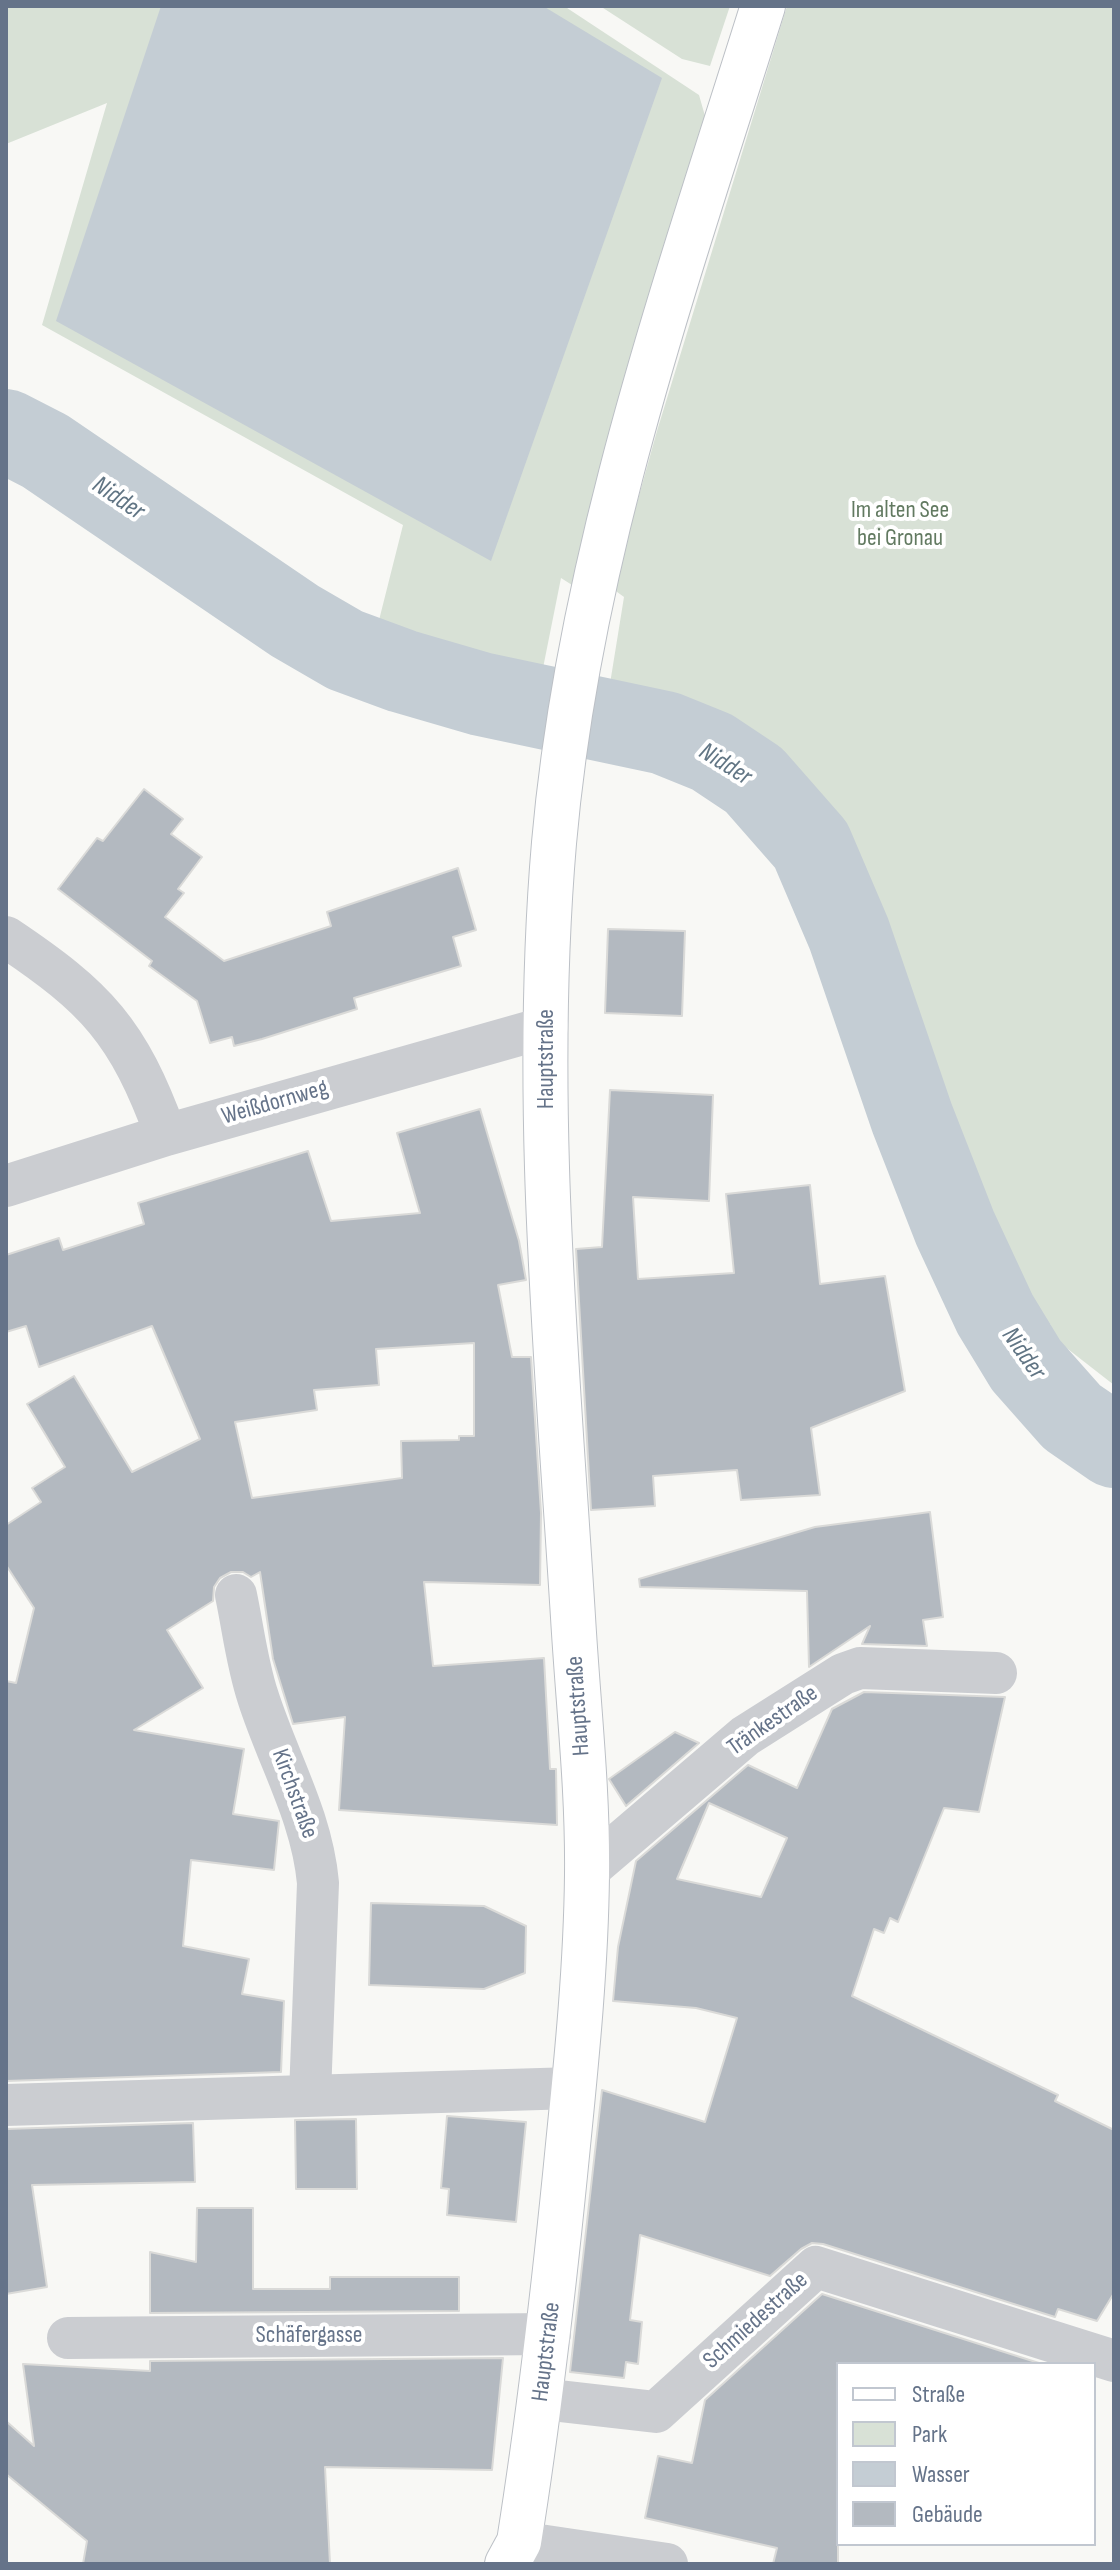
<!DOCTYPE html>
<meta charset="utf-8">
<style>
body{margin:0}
#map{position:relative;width:1120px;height:2570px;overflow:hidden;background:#f8f8f5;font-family:"Sofia Sans Condensed",sans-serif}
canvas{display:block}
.frame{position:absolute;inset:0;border:8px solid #657389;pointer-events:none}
.legend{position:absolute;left:836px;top:2362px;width:260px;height:184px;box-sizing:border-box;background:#fff;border:2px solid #c1c7d0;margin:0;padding:10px 14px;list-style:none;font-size:24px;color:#657389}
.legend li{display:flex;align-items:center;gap:16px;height:40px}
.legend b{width:40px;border:2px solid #c1c7d0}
</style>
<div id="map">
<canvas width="1120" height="2570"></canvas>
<div class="frame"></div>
<ul class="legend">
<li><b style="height:10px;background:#fff"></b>Straße</li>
<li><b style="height:22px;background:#d8e1d6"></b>Park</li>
<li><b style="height:22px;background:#c4cdd4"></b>Wasser</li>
<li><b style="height:22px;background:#b3b9c0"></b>Gebäude</li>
</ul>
</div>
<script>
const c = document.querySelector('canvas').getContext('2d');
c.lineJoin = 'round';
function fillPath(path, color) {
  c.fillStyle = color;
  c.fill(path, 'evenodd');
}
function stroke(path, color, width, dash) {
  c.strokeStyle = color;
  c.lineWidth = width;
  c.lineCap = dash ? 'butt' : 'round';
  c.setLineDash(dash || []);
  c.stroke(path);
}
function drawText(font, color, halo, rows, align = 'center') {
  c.font = font + ' "Sofia Sans Condensed",sans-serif';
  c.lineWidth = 8;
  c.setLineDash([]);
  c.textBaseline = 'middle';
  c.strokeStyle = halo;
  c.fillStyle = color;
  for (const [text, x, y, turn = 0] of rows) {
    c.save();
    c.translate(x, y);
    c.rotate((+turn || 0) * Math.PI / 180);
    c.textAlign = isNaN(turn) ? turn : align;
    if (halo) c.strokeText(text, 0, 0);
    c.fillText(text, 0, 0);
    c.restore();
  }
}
fillPath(new Path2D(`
 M6,6h558l135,89 10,35 -137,455 -11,-7 -19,95 -168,-33 29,-115 -361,-200 65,-222 -101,41z
 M600,6h130l-20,60 -28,-7z
 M787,6h327v1379l-59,-46 -5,-15 -9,6 -75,-143 -58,-200 -51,-135 -48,-69 -54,-47 -44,-27 -103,-13 16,-99 -11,-8 44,-158z`), '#d8e1d6');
fillPath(new Path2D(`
 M161,6h382l119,72 -171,483 -435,-240z`), '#c4cdd4');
stroke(new Path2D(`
 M6,431l39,20 250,170 50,29 57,21 79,23 184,39 47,19 42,28 57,65 38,89 63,184 43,110 40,86 31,51 46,52 42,29`), '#c4cdd4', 84);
const building = new Path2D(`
 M144,789l39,30 -12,15 31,23 -24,32 6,4 -19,24 59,44 107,-35 -4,-14 131,-44 18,62 -23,7 8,29 -107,32 3,11 -95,30 -28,7 -2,-9 -22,6 -13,-42 -48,-35 3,-5 -94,-72 39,-51 6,3z
 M608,929l77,2 -3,85 -77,-3z
 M610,1090l103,5 -4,106 -76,-4 5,82 96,-6 -8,-79 84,-9 10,99 65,-8 20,115 -94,37 9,67 -79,5 -4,-30 -84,6 2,30 -64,4 -15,-261 26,-2z
 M480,1109l39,132 7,39 -28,5 14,72h19l10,156 -1,72 -116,-3 9,84 111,-8 6,111h6l1,56 -218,-15 6,-93 -52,7 -20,-65 -13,-87 -9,5 -8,-5h-12l-11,6 -6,9 -1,14 -46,29 36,58 -69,42 110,19 -11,65 46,7 -5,49 -83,-10 -8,86 66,13 -7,35 42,7 -3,71 -275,9v-400l10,2 18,-75 -28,-43v-40l35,-23 -9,-14 33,-21 -38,-63 47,-28 58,96 68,-33 -48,-113 -113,41 -13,-41 -20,6v-77l53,-17 4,12 81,-26 -6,-21 170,-52 23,70 89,-8 -23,-80zM474,1343v93h-15v4l-58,1 1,37 -150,20 -17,-76 82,-12 -3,-20 65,-5 -3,-36z
 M930,1512l13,105 -20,3 4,26 -65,-2 8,-18 -61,41 -2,-76 -167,-4 -1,-8 176,-52z
 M864,1692l141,5 -26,115 -35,-4 -46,114 -8,-4 -6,15 -10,-4 -22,67 206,99 -3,6 59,29v163l-17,28 -39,-12 -3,8 -232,-73 -11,-1 -11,6 -31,27 -130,-41 -10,85 12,2 -4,42 -12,-2 -2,16 -54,-6 32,-282 103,32 32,-104 -41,-10 -83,-7 5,-54 18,-86 112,-96 49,23 35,-79zM709,1803l78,35 -26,59 -84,-18z
 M675,1732l24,11 -73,63 -17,-27z
 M371,1903l113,3 42,20 -1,47 -41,16 -115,-4z
 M447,2116l79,6 -10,100 -69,-7 2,-26 -8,-1z
 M356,2119l1,70h-61l-1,-69z
 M193,2123l2,59 -163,3 15,102 -41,7v-165z
 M197,2208h56v81h77v-12h129v34l-309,2v-61l46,10z
 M822,2294l220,70h-204v200h-65l4,-16 -132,-30 13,-62 34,7 13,-63z
 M503,2358l-11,112 -167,-3 5,97h-247l4,-23 -81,-67v-53l28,25 -11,-82 127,7v-10z`);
fillPath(building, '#b3b9c0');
stroke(building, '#dadad8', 2);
const secondary = new Path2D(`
 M507,2564l12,-22c21,-132 36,-264 49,-397 9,-89 18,-180 19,-270 1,-86 -9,-172 -14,-258 -16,-257 -41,-517 -19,-774 25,-288 123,-563 209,-837`);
stroke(secondary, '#bcc0c6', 46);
stroke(new Path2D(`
 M6,937c91,61 122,94 160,198
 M6,1186l160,-51 381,-108
 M236,1595c7,33 11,69 22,102 20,63 54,119 60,186l-8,212
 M587,1871l158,-135 98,-62 17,-6 136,5
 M6,2105l568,-17
 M68,2338l482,-4
 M542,2399l114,13 160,-145 298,94
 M519,2542l148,22`), '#cbcdd1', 42);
stroke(secondary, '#fff', 44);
drawText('24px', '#627a61', '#fff', [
 ["Im alten See",900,511],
 ["bei Gronau",900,539]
]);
drawText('24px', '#657389', '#fff', [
 ["Hauptstraße",547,1059,-90],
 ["Weißdornweg",275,1103,-16],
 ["Hauptstraße",579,1706,-94],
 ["Tränkestraße",773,1721,-35],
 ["Kirchstraße",294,1794,70],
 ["Schmiedestraße",756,2321,-42],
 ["Schäfergasse",309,2336],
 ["Hauptstraße",547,2352,-83]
]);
drawText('italic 26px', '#617584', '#fff', [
 ["Nidder",118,499,34],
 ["Nidder",725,765,32],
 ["Nidder",1023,1354,55]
]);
</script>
